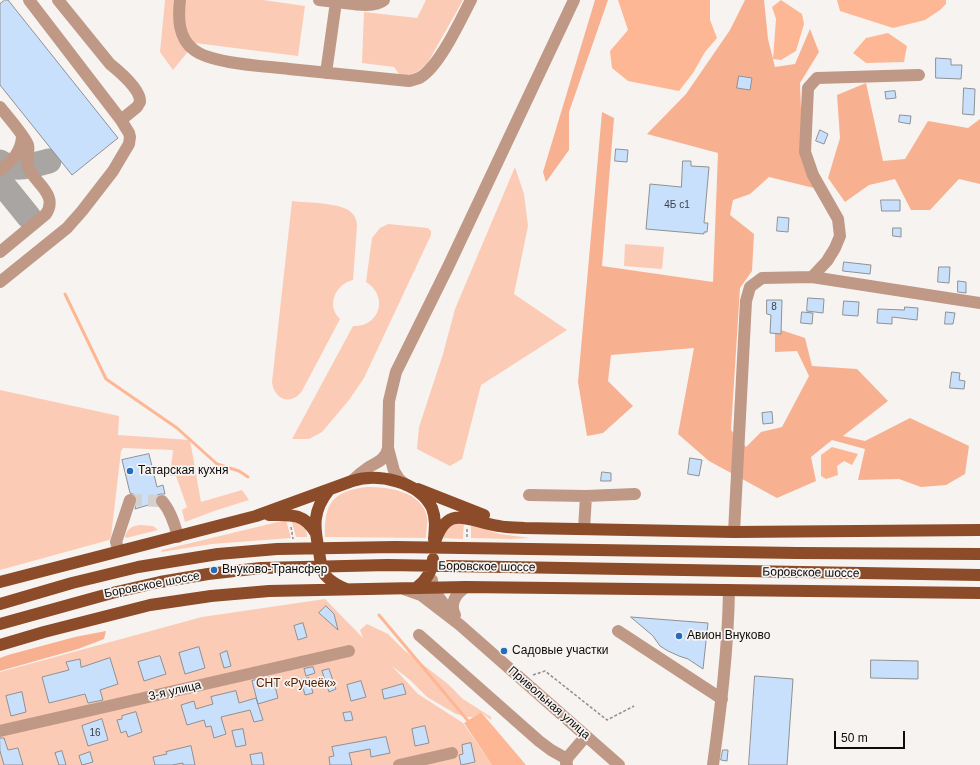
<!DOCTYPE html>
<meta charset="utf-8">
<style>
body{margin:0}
#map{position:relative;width:980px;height:765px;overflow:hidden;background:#f7f3f0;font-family:Arial,sans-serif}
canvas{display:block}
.scale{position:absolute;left:834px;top:731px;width:71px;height:18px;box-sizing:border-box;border:2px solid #0d0b0b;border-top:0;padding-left:5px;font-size:12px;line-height:14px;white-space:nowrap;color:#0d0b0b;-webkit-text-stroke:3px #f7f3f0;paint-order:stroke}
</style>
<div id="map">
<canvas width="980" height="765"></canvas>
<div class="scale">50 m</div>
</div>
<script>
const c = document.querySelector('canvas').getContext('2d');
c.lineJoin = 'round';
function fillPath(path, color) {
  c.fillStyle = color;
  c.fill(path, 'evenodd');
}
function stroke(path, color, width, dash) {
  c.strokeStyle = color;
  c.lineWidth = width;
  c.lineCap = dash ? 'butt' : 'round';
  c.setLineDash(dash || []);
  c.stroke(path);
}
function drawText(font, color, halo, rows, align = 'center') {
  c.font = font + ' Arial,sans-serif';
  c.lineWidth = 3.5;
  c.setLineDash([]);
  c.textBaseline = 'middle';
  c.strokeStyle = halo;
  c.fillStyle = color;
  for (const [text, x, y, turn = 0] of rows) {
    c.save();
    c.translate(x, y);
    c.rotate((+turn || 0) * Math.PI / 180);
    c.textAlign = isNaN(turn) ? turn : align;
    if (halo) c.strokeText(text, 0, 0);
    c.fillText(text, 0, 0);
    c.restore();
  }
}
fillPath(new Path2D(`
 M165,0h98l42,6 -7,50 -103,-13 -22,27 -13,-18z
 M426,0h37l-36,64 -10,8 -16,5 -7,-10 -32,-4 2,-51 53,6z
 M515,167l9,27 4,32 -14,68 53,36 -86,55 -19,74 -12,7 -33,-17 2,-22 24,-73 12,-45z
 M292,201c15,2 52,1 61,13 3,4 4,8 4,12l-4,54c-18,4 -27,26 -13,39l-38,72c-11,15 -28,9 -30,-9z
 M388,224l40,4 3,3v4l-67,143 -15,22 -27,32 -13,7h-17l61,-113c27,1 36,-30 13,-44l6,-44 8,-10z
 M625,244l39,3 -2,22 -38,-3z
 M0,390l119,26 -1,19 72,5 11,62 41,-12 7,10 -35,11 -29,11 -3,-12 5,-3 -11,-31h-6l3,-26 -50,-2 -2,3 -10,86 -2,3 -109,30z
 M367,487c22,0 53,4 60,29 1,7 -1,15 -1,22l-101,-1c-1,-33 7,-46 42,-50z
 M291,519l15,9 1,9h-11z
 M286,520l5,18 -79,6 -51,8 1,-2z
 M464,521l-1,18 -20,-1 5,-12z
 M140,525l13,1 5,4 -32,8 -1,-2c3,-8 7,-10 15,-11z
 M471,525l29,9 30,4 -19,1 -40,-1z
 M325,599l38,39 -3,-8 7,-6 21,10 16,16 44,34 15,15 28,18v3l-10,-8 -8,5h-5l-12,-3 -29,-17 -17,-17 -18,-14 26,28 45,29 29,42h-492v-93l202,-55z`), '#fccbb5');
fillPath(new Path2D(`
 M595,0h13l-39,112v38l-23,32 -3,-10z
 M745,0h19l4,39 7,28 20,-3 15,-35 9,23 -19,31 3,79 11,26 -45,-11 -19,17 -17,6 -3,15 24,19 -2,37 -12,17 -9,142 15,17 15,-15 21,-5 27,-51 -12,-25 -22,1v-24l30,10 7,28 45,3 31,32 -45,35 22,5 45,-23 59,28 -4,28 -19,11 -25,2 -22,-8 -41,1 7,-31 -33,-9 -21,17 5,24 -39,17 -68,-37 -31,-27 16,-86 -83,7 -3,26 25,25 -30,27 -16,3 -9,-54 24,-270 12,6 -12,148 111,16 5,-129 -71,-19 39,-40 44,-64z
 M866,83l17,78 22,-2 23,-38 40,7 12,-9v65l-21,-5 -29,31h-19l-16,-31 -26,6 -24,17 -17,-24 12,-40 -3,-43z
 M106,631l-2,8 -26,10 -78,22v-13l8,-3 67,-18z`), '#f8b190');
fillPath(new Path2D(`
 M618,0h92v20l7,18 -12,14 -12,21 -14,18 -51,-10 -16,-13 -2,-17 18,-21z
 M781,0l21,14 2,10 -8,27 -15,9 -8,-1 3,-40 -4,-12z
 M837,0h109v4l-6,6 -15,10 -32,8 -53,-17z
 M888,33l19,13 -3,16 -38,1 -13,-10 13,-15z
 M832,447l26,7 -6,11 -8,-4 -7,5 1,9 -12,4 -5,-3v-21z
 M481,712l45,53h-34l-28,-42z`), '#fdb795');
stroke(new Path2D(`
 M65,294l41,85 71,49 40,36 22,7 9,6
 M379,615l90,107`), '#fdb795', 3);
stroke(new Path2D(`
 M0,162c16,10 32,3 49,-1
 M0,181l29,36`), '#a8a5a3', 25);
const building = new Path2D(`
 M5,0h3l110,138 -46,37 -72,-90v-81z
 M936,58l15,1v6h11l-1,14 -25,-1z
 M739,76l13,2 -2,12 -13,-2z
 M964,88l11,1 -1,26 -11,-1z
 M895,91l1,7 -10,1 -1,-7z
 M900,115l11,1 -1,8 -11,-2z
 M820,130l8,4 -4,10 -8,-3z
 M616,149l12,1 -1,12 -12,-1z
 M683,161h8v5l18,1 -5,56h4l-1,9h-3v2l-58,-5 4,-45 31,3z
 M881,200h19v11h-18z
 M778,217l11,1 -1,14 -11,-1z
 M893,228h8v9l-8,-1z
 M844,262l27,3 -1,9 -27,-3z
 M939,267h11l-1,16 -11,-1z
 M958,281l8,1v11l-8,-1z
 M808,298l16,1 -1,14 -16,-2z
 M767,300h15l-1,34 -11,-1 1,-18 -4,-1z
 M844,301l15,1 -1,14 -15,-1z
 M905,307l13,1 -1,12 -25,-3v7l-15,-1 1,-14 26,1z
 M802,312l11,1 -1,11 -11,-1z
 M946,312l9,1 -2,11h-8z
 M952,372l8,1 -1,7 6,1 -1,8 -14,-1z
 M772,412l1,11 -10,1 -1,-11z
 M149,454l8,33 6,-2 2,9h-4l-4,1 -2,4v4l-20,6 2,-11 -2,-3 -5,-2 -8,-33z
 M690,458l12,2 -3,16 -11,-2z
 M602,472l9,1v8h-10z
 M326,606l8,8 4,16 -19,-17z
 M631,617l77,6 -5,46 -15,-10 -9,-3 -11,-5 -8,-5 -7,-10z
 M303,623l4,14 -9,3 -4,-14z
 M199,647l6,21 -20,6 -6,-21z
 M227,651l4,15 -7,2 -4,-14z
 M160,656l6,18 -22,7 -6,-19z
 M110,658l8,26 -18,6 3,10 -15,3 -3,-9 -36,9 -7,-26 27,-7 -3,-8 14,-3 1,8z
 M871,660l47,1v18l-47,-1z
 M313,667l2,6 -9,3 -2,-7z
 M329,669l7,20 -7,3 -7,-21z
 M755,676l38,3 -6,86h-38z
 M309,678l4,15 -8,2 -4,-15z
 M259,679l1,7 14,-4 4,16 -20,6 -6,-23z
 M361,681l5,16 -15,4 -4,-16z
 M403,684l3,10 -22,5 -2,-9z
 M236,691l3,12 17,-5 7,22 -9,2 -4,-12 -29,7 5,17 -12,4 -3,-12 -5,1 -2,-7 -17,5 -6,-20 13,-4 2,8 17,-5 -2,-7z
 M22,692l4,20 -15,4 -5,-20z
 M136,712l6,20 -14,5 -2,-6 -5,2 -4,-13 5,-1v-3z
 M351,712l2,8 -8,1 -2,-8z
 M102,719l6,21 -20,6 -6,-20z
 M425,726l4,17 -14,3 -3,-17z
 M243,729l3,16 -10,2 -4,-16z
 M386,737l4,16 -19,4 -1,-8 -21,4 3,12h-22l-1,-8 5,-1 -2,-9z
 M0,738h4l4,12 10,-2 5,17h-19l-4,-14z
 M471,743l4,19 -14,3 -2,-10 4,-1 -1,-9z
 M191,746l4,19h-12v-2l-11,2h-17l-2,-8 14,-3 -1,-2z
 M723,750h5l-1,11 -6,-1z
 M62,751l4,14h-7l-4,-12z
 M90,752l3,10 -11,3 -3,-9z
 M262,753l2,12h-12l-2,-10z`);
fillPath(building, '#c9e0fd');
stroke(building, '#8e9194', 1);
stroke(new Path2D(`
 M130,500l32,1`), '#d4d0ce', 12, [12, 6]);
stroke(new Path2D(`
 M291,527l2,12
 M467,529v8
 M533,675l12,-4 62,49 27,-14`), '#908d8b', 1.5, [3, 2]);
stroke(new Path2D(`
 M58,0l52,64c10,8 31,26 30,38l-3,5 -16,13
 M180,0c-2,18 -2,38 14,50 19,14 70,16 95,19 40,4 80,8 120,12 4,-1 9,-2 12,-4 19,-12 39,-56 50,-77
 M319,0l17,2
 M326,73l10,-71c12,1 38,7 48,-2
 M0,107c7,9 24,28 28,38 2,7 -3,15 0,22 6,16 31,27 18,47l-46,38
 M0,170c12,-9 21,-18 22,-33
 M812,277l15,-16 8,-13 5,-12 -2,-17 -25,-44 -8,-23 3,-64 9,-10 102,-3
 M0,282l67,-54 15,-17 31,-40 16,-27 1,-7 -1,-4 -8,-13 -92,-120
 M352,481c5,-5 11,-10 17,-14 9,-5 17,-8 19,-19
 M406,485l-7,-6 -5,-8 -6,-23 1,-47 7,-29 52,-105 126,-267
 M529,495l57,1 49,-2
 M162,501c8,9 13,24 16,36
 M584,529l2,-33
 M734,532l12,-231 4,-14 12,-9 50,-1 168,26
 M119,551l-3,-9 14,-42
 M432,580v8l20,27
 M404,589l17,6 39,30 159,140
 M455,615c-6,-11 1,-22 11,-28
 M618,631l104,68
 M419,635l120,106 12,9 16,9
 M0,731l349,-80
 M399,765l53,-12
 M567,765l-1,-2 2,-6 18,-21
 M713,765c8,-59 15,-115 16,-175`), '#bf9886', 12);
stroke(new Path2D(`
 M418,489l66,26
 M329,490c-17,21 -15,37 -10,61 1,8 2,17 6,24 5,6 14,11 21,14
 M269,515c20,0 34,-3 46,17
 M434,545c13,-44 35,-23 65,-19 8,2 17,1 25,2l210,4 246,-2
 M0,582l256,-66 96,-35c26,-8 67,0 80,27 4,10 3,20 2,31
 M416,588c10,-7 16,-17 17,-29
 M0,604l72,-21 66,-16 80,-13 59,-5 118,-2 402,6 183,1
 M0,624l112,-31 48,-11 48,-8 53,-6 127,-3 592,10
 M0,645l44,-13 106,-27 61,-9 58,-5 197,-4 514,6`), '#8c4b29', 12);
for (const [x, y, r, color] of [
 [130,471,4,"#246dbd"],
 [214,570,4,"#246dbd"],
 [679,636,4,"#246dbd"],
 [504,651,4,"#246dbd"]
]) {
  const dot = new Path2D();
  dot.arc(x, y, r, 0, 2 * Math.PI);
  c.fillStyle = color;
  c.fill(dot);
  stroke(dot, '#f7f3f0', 1.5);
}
drawText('10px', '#3c4048', null, [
 ["4Б с1",677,205],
 ["8",774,307],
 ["16",95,733]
]);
drawText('12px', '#0d0b0b', '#f7f3f0', [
 ["Татарская кухня",138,471],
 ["Внуково-Трансфер",222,570],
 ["Авион Внуково",687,636],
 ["Садовые участки",512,651]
], 'left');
drawText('12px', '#0d0b0b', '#f7f3f0', [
 ["Боровское шоссе",487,567,1],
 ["Боровское шоссе",811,573,1],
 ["Боровское шоссе",152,585,-11],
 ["3-я улица",175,691,-13],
 ["Привольная улица",549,703,41]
]);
drawText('12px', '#541f00', '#f7f3f0', [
 ["СНТ «Ручеёк»",296,684]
]);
</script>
